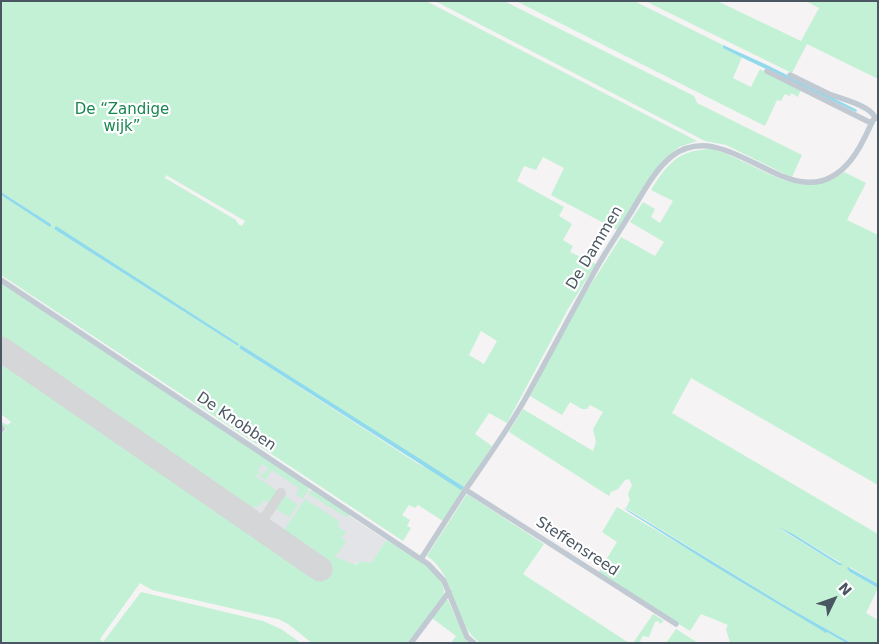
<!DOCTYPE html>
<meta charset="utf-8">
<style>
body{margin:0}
#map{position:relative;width:879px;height:644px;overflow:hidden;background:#f5f3f3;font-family:"DejaVu Sans",sans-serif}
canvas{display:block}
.frame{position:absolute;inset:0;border:2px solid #4a5661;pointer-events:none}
.north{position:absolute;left:809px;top:574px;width:50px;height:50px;-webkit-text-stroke:4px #fff;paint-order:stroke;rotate:48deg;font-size:14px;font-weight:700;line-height:20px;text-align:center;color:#4a5661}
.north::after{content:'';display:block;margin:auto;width:18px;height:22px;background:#4a5661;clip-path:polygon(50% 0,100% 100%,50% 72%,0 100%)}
</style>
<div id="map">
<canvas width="879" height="644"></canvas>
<div class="frame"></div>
<div class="north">N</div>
</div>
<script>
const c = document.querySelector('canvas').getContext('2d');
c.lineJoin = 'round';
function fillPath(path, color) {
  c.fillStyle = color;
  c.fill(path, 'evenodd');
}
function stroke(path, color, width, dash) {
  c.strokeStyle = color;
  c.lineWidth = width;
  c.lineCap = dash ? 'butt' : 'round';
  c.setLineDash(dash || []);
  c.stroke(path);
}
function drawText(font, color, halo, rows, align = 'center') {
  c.font = font + ' "DejaVu Sans",sans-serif';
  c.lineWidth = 4.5;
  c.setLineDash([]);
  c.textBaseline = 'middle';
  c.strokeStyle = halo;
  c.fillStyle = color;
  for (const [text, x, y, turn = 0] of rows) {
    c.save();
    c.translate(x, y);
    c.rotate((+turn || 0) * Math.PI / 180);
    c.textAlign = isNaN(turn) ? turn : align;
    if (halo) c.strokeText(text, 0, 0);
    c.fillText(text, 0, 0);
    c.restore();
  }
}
fillPath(new Path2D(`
 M1,287l385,253 -15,23 -11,-2 -54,39 -34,9 -271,-195z`), '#e2e4e7');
fillPath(new Path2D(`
 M1,1h425l271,140 -18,6 -18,15 -44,68 -66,-35 13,-27 -21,-11 -7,13 -12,-4 -7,15 47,26 -5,9 13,8 -9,16 10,6 -3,6 26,12 -28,45 -61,114 -18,-10 -14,21 17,12 -49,75 -25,-16 -3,3 -6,-3 -7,10 8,5 -3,6 4,2 -8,13 -402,-266v-80l49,31h1v-2l-50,-32zM166,175l79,46 -3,5 -4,-2 -2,-4 -71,-42zM56,227l182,117v2l-184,-117zM481,331l16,10 -13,23 -15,-9zM241,345l185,119 38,23 -47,-24 -178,-115z
 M435,1h69l190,95 3,7 105,52 -10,22 -5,-2 -61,-30 -21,-4z
 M516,1h118l89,44 -1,2 20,10 -9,21 18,9 9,-18 41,20 -3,8 -7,-4 -1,3 -5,-2 -4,7 -4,-1 -12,26z
 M645,1h72l84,40 18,-33 -13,-7h72v78l-71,-35 -15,29z
 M712,149c44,12 88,57 132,23l22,11 -19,37 31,15v250l-187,-107 -19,35 206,121v50l-28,-17v5l28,16 -12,25 12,7v23h-27l-67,-38 -158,-97 4,-8 -2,-6 4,-9 -3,-6 -4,1 -7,9 -7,3 -2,4 -100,-64 14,-23 70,42 3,-9 -3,-13 10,-17 -13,-7 -3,4h-5l-12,-7 -8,13 -32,-19 46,-88 45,-71 34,19 9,-14 -34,-20 13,-20 12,7 -4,8 9,6 13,-22 -22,-11c17,-27 27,-40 61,-41zM780,529l13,5 47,28 -1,3z
 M1,283l307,204 1,1 -6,11 -7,-5 3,-6 -27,-18 -5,7v4l-7,-6 1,-2 3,1 4,-6 -6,-4 -4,6 2,2 -2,3 -3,-1 -1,1 26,18 -8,12 -8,-5 -5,6 -12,2 -246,-169z
 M1,358l271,188 2,-2 43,30 7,-9 -43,-30 24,-36 35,23 -3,4 10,7 -6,4 5,4 -11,16 21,8 4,-4 11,2 15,-23c16,10 61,33 58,54l-36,49h-96l-24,-19 -10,-5 -126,-29 -12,-7 -40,56 3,3 38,-50 122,29 18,8 20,14h-299l-1,-212 3,1 2,-3 -5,-4v-3l7,3 3,-3 7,5 -17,-13z
 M311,490h3l36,25 -4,2 -37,-23z
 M282,494l16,11 -9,12 -15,-10z
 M467,494l77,50 -21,30 106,69h-149c-28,-21 -23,-67 -53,-87z
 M617,507l229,136h-116l-4,-14 2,-4 -27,-11 -11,17 -92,-58 19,-31 -15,-10z
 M446,600h2l20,43h-17l5,-7 -24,-18z
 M653,614l11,7 -4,3 -2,-3 -3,1 -6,15 -6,-1 -3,5 2,2h-9z
 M676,629l22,14h-32z`), '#c3f1d5');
fillPath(new Path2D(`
 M723,45l44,20 90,45 -1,2 -115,-55 -18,-9z
 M1,192l50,32v2l-1,1 -49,-32z
 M56,226l183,118 -1,2 -184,-117z
 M241,345l223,142 -3,3 -222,-142z
 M623,507l161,98 67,38h-5l-19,-11 -2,1 -2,-2 -110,-66 -84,-53z
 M778,527l15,7 50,31h-4z
 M848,567l30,17v4l-28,-16 -3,-4z`), '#90daee');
stroke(new Path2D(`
 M258,527l23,-34`), '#d5d6d8', 10);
stroke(new Path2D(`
 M1,349l319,220`), '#d5d6d8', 25);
stroke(new Path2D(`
 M767,71l104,52
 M790,75c13,6 26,13 39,19 12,5 40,11 46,23
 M1,280l427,284 16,17 23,56 7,6
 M1,428l1,1
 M466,490l210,134
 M421,559c15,-23 30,-47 45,-70 20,-29 41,-58 58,-88 23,-41 44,-82 67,-123 11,-21 25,-41 37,-61 13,-20 25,-46 44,-61 59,-44 124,73 179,4 10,-12 16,-27 22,-40l5,-3
 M411,643l38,-51`), '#c1cad2', 5.5);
drawText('15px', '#17864f', '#fff', [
 ["De “Zandige",122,110],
 ["wijk”",122,127]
]);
drawText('15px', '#4a5661', '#fff', [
 ["De Dammen",595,248,-59],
 ["De Knobben",236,422,34],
 ["Steffensreed",577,547,33]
]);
</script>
